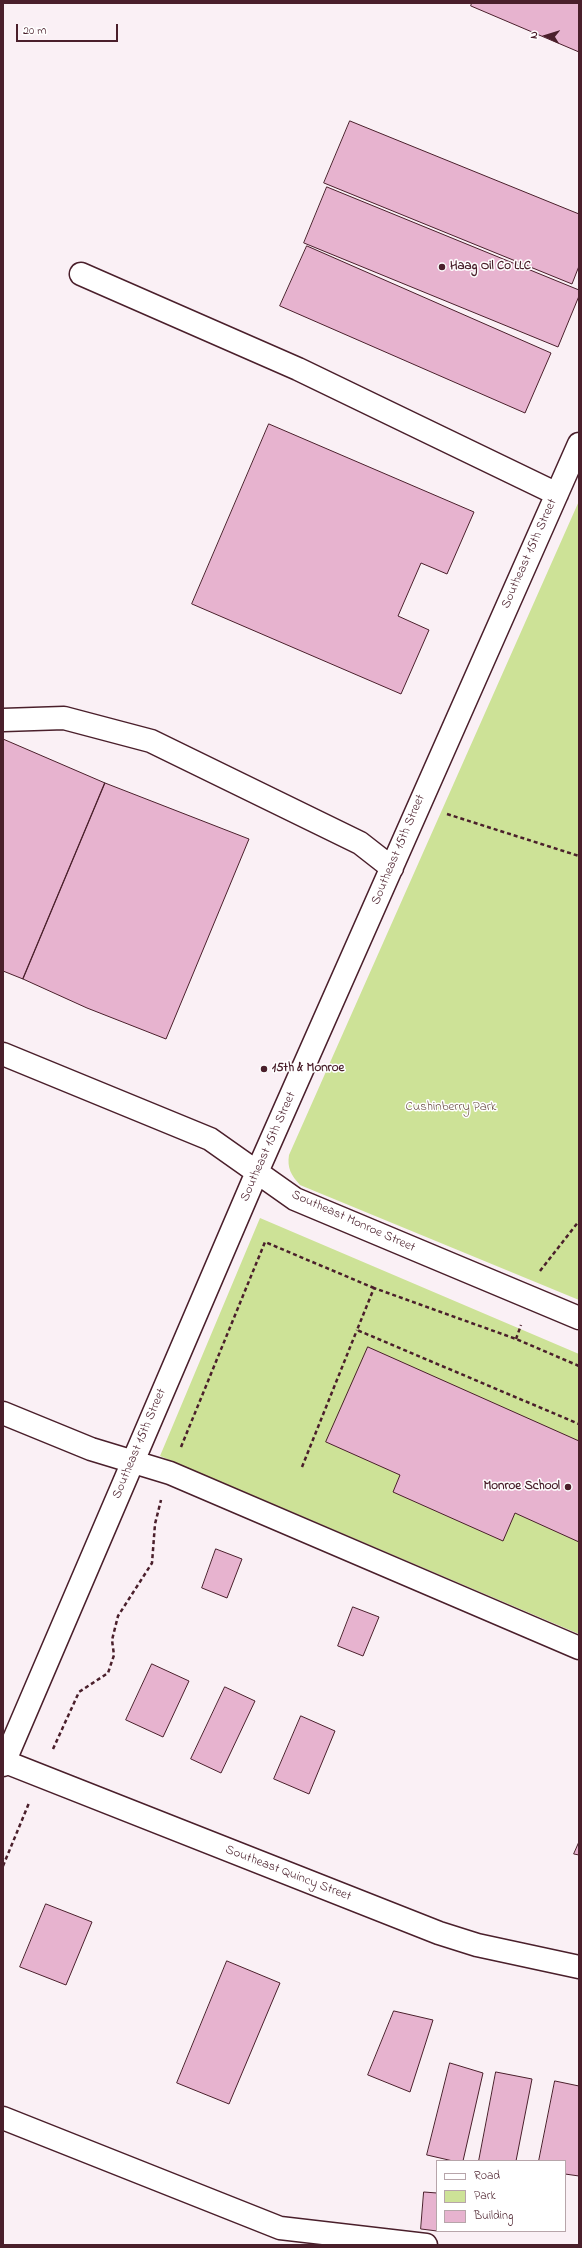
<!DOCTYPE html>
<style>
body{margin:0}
#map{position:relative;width:582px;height:2248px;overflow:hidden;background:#faf0f5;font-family:"Indie Flower",sans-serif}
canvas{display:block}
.frame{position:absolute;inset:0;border:4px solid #4a1f2b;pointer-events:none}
.legend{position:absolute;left:436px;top:2160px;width:130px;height:72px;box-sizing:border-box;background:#fff;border:1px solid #b7a5aa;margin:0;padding:5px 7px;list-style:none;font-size:12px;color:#4a1f2b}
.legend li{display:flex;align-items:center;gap:8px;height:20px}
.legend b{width:20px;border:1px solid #b7a5aa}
.north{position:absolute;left:526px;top:16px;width:40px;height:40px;-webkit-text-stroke:3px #fff;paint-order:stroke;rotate:274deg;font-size:11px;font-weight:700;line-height:16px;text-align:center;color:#4a1f2b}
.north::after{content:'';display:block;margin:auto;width:14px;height:18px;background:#4a1f2b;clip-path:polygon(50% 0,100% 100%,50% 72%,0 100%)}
.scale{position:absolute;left:16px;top:24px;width:102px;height:18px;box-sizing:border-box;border:2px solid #4a1f2b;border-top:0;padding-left:5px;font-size:12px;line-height:14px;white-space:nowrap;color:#4a1f2b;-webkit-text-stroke:3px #fff;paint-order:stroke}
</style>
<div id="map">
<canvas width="582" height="2248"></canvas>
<div class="frame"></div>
<ul class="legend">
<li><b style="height:5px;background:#fff"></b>Road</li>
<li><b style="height:11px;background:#cde297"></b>Park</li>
<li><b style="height:11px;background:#e7b3cf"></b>Building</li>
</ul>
<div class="north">N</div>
<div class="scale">20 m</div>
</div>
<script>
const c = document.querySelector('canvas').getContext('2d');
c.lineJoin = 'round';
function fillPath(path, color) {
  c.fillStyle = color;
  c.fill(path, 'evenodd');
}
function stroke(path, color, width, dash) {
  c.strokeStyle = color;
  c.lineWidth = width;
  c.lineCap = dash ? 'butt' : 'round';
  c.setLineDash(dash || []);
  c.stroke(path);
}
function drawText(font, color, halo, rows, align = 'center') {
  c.font = font + ' "Indie Flower",sans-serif';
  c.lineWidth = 3;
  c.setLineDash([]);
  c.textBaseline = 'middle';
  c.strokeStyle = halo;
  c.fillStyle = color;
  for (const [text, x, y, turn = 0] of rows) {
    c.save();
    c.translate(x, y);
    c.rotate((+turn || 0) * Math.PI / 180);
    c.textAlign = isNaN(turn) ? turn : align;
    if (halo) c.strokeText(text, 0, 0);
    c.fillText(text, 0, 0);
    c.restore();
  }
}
fillPath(new Path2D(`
 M579,501v799l-279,-115c-9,-10 -13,-17 -11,-30z
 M260,1218l319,136v280l-419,-178z`), '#cde297');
const building = new Path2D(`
 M472,3h107v49l-108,-46z
 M350,121l229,93v52l-7,18 -248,-101z
 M327,187l252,103v6l-21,51 -254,-104z
 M307,246l244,107 -26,60 -245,-107z
 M269,424l205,88 -27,62 -26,-11 -23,53 31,14 -28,64 -209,-90z
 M3,739l102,44 -82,196 -20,-8z
 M105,783l144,56 -83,200 -79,-31 -64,-29z
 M368,1347l211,94v101l-64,-29 -12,28 -110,-49 7,-17 -74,-33z
 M216,1549l26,10 -15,39 -25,-10z
 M353,1607l26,10 -16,39 -25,-10z
 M152,1664l37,17 -26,56 -37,-17z
 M225,1687l30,14 -34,72 -30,-14z
 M301,1716l34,15 -26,63 -35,-15z
 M579,1842v13l-5,-1z
 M46,1904l46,18 -26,63 -46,-18z
 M227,1961l53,22 -51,121 -52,-21z
 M394,2011l39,9 -23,72 -42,-17z
 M450,2063l33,10 -20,88h-10l-26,-6z
 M496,2072l36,7 -16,82h-37z
 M555,2081l24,5v90l-14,-2v-13h-26z
 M424,2192l13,1v38l-16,-2z`);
fillPath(building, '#e7b3cf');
stroke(building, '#4a1f2b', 1);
const minor = new Path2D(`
 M81,274l217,95 259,125
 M3,720l61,-2 87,23 209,102 32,25
 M3,1054l207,85 85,60 284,119
 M3,1413l88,36 79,24 409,175
 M3,1761l436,172 38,12 102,22
 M3,1765l254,-593 322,-728
 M3,2118l277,110 146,17`);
stroke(minor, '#4a1f2b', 25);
stroke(new Path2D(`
 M447,814l132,42
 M540,1271l39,-50
 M516,1339l5,-14
 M579,1366l-63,-27 -142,-51 -17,42 222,94
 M181,1447l84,-205 109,46
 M302,1467l55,-137
 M53,1749l26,-57 29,-19 6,-18 -2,-15 6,-24 34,-53 3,-39 6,-24
 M3,1866l26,-63`), '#4a1f2b', 2.5, [4, 3]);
stroke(minor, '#fff', 22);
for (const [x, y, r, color] of [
 [442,267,4,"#4a1f2b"],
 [264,1069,4,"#4a1f2b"],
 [568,1487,4,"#4a1f2b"]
]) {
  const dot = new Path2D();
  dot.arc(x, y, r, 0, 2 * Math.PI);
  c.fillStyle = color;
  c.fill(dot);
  stroke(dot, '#fff', 1.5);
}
drawText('bold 13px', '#4a1f2b', '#fff', [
 ["Haag Oil Co LLC",450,267],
 ["15th & Monroe",272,1069],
 ["Monroe School",560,1487,"right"]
], 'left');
drawText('13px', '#4a1f2b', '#fff', [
 ["Southeast 15th Street",530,554,-66],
 ["Southeast 15th Street",399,850,-67],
 ["Southeast 15th Street",269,1147,-66],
 ["Southeast Monroe Street",353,1222,24],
 ["Southeast 15th Street",140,1444,-67],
 ["Southeast Quincy Street",288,1874,21]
]);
drawText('13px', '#6b5046', '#fff', [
 ["Cushinberry Park",451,1108]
]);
</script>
